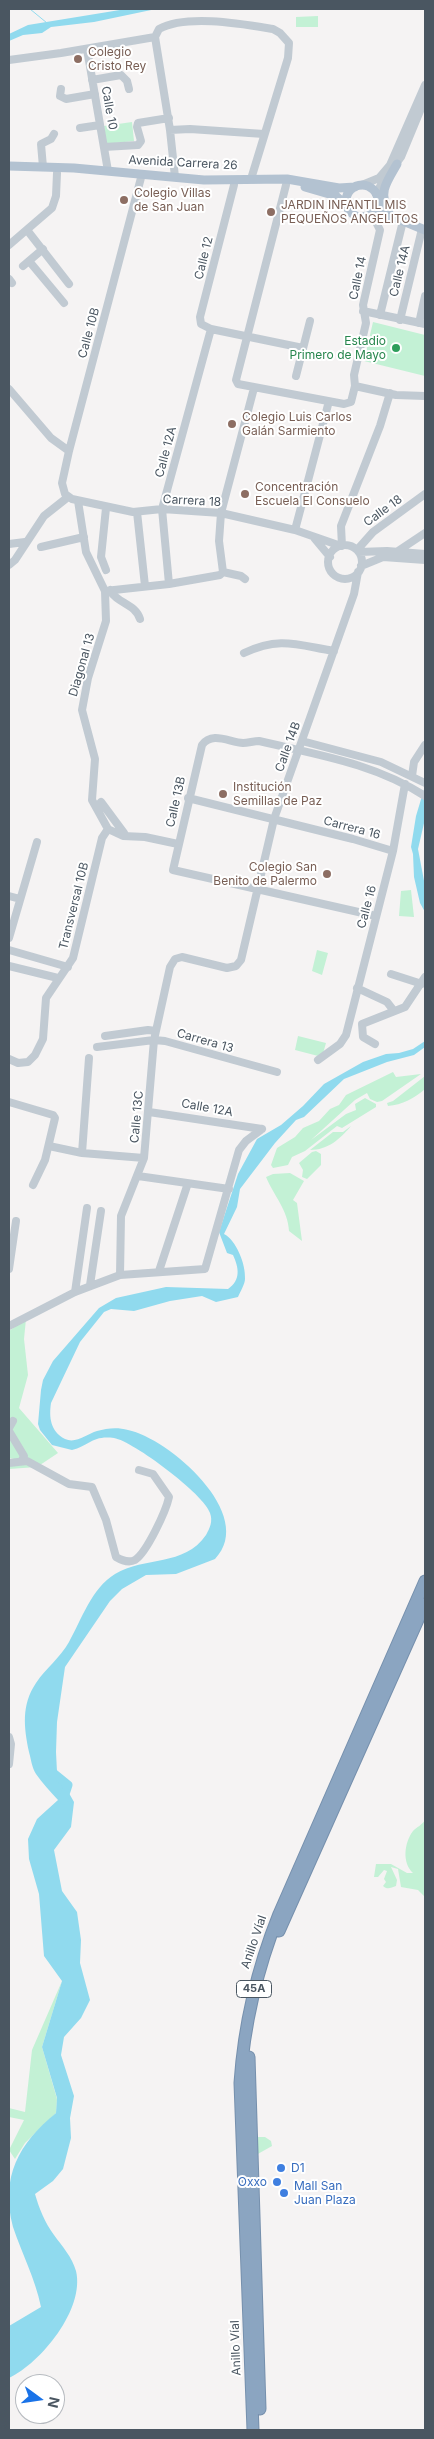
<!DOCTYPE html>
<meta charset="utf-8">
<style>
body{margin:0}
#map{position:relative;width:434px;height:2439px;overflow:hidden;background:#f5f3f3;font-family:Inter,sans-serif}
canvas{display:block}
.frame{position:absolute;inset:0;border:10px solid #4a5661;pointer-events:none}
.north{position:absolute;left:15px;top:2374px;width:50px;height:50px;box-sizing:border-box;background:#fff;border:1px solid #b7bbc0;border-radius:50%;rotate:104deg;font-size:14px;font-weight:700;line-height:20px;text-align:center;color:#4a5661}
.north::after{content:'';display:block;margin:auto;width:18px;height:22px;background:#1a73e8;clip-path:polygon(50% 0,100% 100%,50% 72%,0 100%)}
</style>
<div id="map">
<canvas width="434" height="2439"></canvas>
<div class="frame"></div>
<div class="north">N</div>
</div>
<script>
const c = document.querySelector('canvas').getContext('2d');
c.lineJoin = 'round';
function fillPath(path, color) {
  c.fillStyle = color;
  c.fill(path, 'evenodd');
}
function stroke(path, color, width, dash) {
  c.strokeStyle = color;
  c.lineWidth = width;
  c.lineCap = dash ? 'butt' : 'round';
  c.setLineDash(dash || []);
  c.stroke(path);
}
function drawText(font, color, halo, rows, align = 'center') {
  c.font = font + ' Inter,sans-serif';
  c.lineWidth = 4;
  c.setLineDash([]);
  c.textBaseline = 'middle';
  c.strokeStyle = halo;
  c.fillStyle = color;
  for (const [text, x, y, turn = 0] of rows) {
    c.save();
    c.translate(x, y);
    c.rotate((+turn || 0) * Math.PI / 180);
    c.textAlign = isNaN(turn) ? turn : align;
    if (halo) c.strokeText(text, 0, 0);
    c.fillText(text, 0, 0);
    c.restore();
  }
}
fillPath(new Path2D(`
 M318,16v11h-22v-10z
 M132,122l2,19 -28,3 -2,-18z
 M373,322l52,13v41l-61,-15z
 M411,890l3,27 -15,-1 2,-25z
 M317,950l11,3 -6,22 -10,-4z
 M298,1036l28,7 -4,14 -27,-7z
 M393,1072l3,5 25,-3 -39,27 -5,1 -7,-3 -3,-6 -12,7 -44,40 35,-26 10,-4 -1,-6 10,-6 11,6v3l-34,21 -5,-2 -32,25 -13,6 -4,8 -15,3 -2,-3 6,-17 18,-11 8,-9 16,-7 11,-12 9,-4 7,-10z
 M425,1076v13c-10,9 -23,16 -37,17l-1,-3 6,-2z
 M351,1126c-11,13 -23,24 -41,24l23,-18h10z
 M316,1151l5,3v11l-14,14 -5,-2 1,-7 -4,-7 13,-11z
 M290,1173l14,8 -11,19 4,3 5,38 -13,-10c-1,-21 -15,-35 -23,-54l7,-3z
 M26,1319l-2,20 4,36 -9,33 39,45 -21,14 -28,2v-4l5,-6 -5,-1v-127z
 M425,1820v77l-7,-7 -17,-3 -3,-18 -7,-2 6,13 -1,6c-5,2 -9,4 -13,0l3,-4 -2,-3 3,-8 -3,-1 -6,7h-4l2,-13h15l16,9h6c-11,-10 -9,-30 0,-42 4,-4 9,-6 12,-11z
 M62,1981l-20,66 15,52 -1,14 -31,30 -10,16 -6,-9 15,-30 -15,-3v-9l16,4 7,-62z
 M256,2137h9l6,4 1,5 -16,9z`), '#c3f1d5');
fillPath(new Path2D(`
 M126,9h30l-62,13 -43,5 -9,6 -19,2 -14,6v-7l19,-9z
 M425,786v33l-7,30 7,37v26l-5,-9 -6,-26 -1,-23 -2,-7 5,-31z
 M425,1041v6l-11,8 -27,7 -43,17 -40,38 -8,3 -21,23 -35,46 -3,18 -13,27c12,6 22,30 21,45 0,5 -5,13 -7,18l-22,5 -14,-6 -32,5 -36,10 -23,-2 -7,3 -24,30 -29,61c-2,14 -1,28 14,36 11,5 22,-5 32,-8 10,-3 21,-4 31,-1 40,8 130,85 87,129l-39,15 -30,1 -24,14 -12,12 -45,66 -8,55 -1,30 1,20 17,30 -3,25 -17,23 8,41 15,21 4,28 -1,23 10,37 -9,18 -17,19 -3,18 13,41 -4,22 1,20 -8,31 -10,12 -18,13c4,14 10,29 19,41 8,11 18,22 22,36 9,38 -35,92 -67,107v-52l32,-19c-6,-29 -19,-53 -28,-80 -13,-50 6,-84 43,-114l1,-15 -15,-51 20,-66 -18,-25 -5,-62 -10,-35 -1,-20 9,-20 21,-19c-8,-9 -16,-17 -22,-26 -4,-6 -5,-15 -7,-22 -5,-24 -8,-47 7,-69 10,-15 24,-25 33,-41 13,-23 22,-53 46,-68 30,-18 69,-7 91,-39 4,-7 7,-14 4,-22 -5,-18 -77,-72 -96,-75 -22,-3 -25,8 -42,12l-20,-5 -12,-15 -2,-6 3,-34 2,-10 10,-19 46,-53 17,-10 50,-11 62,2c13,-9 11,-21 5,-34l-6,-2 -8,-21 19,-58 19,-35 24,-14 22,-19 21,-22 39,-22 23,-8 13,-1 14,-4z`), '#90daee');
stroke(new Path2D(`
 M30,9l17,14`), '#90daee', 1);
stroke(new Path2D(`
 M52,1772l16,13 -5,15`), '#90daee', 9);
const highway = new Path2D(`
 M279,1931l146,-327
 M249,2057l11,352
 M253,2430l-13,-347c4,-59 17,-114 39,-169l146,-333`);
stroke(highway, '#7690ad', 13);
stroke(new Path2D(`
 M155,37l4,-8c28,-15 83,-5 114,0l7,4 9,10 -1,15 -37,121
 M155,37l15,93 5,47
 M87,49l21,122
 M9,60l52,-7 94,-16
 M92,80l29,-5 6,6 2,8
 M61,89l-1,7 6,3 29,-5
 M80,128l20,-3
 M170,130l20,-1 74,5
 M104,147l34,-2 3,-4 -4,-14 1,-4 31,-5
 M43,167l-2,-23 10,-5 3,-5
 M142,174l-73,277 -7,32 3,11 7,5 61,13 29,-3 59,4 74,17 46,16
 M234,185l-34,132 1,7 10,5 92,19
 M286,185l-50,195 2,4 106,20 7,-2 4,-16 -1,-11 12,-52 -3,-18 17,-75 -4,-8 -11,-6
 M362,185l17,-7 11,-13 35,-80
 M376,194l6,-11 19,-26 24,-58
 M27,230l42,54
 M9,245l43,-37 4,-12 1,-23
 M29,261l35,42
 M23,266l20,-17
 M9,279l3,4
 M363,311l62,13
 M380,315l23,-94
 M400,320l22,-91
 M419,323l6,-27
 M296,376l14,-55
 M355,386l41,9 29,1
 M9,389l42,49 18,13
 M78,501l8,51 19,39 1,30 -18,57 -6,32 13,49 -3,41 16,29
 M106,508l-5,49 5,13
 M137,512l8,74
 M295,530l34,-129
 M315,539l15,18
 M9,544l16,-2
 M328 562a17 17 0 1 1 34 0a17 17 0 1 1-34 0Z
 M342,546l-1,-20 39,-100 10,-33
 M41,547l43,-10
 M357,550l16,-18 52,-38
 M398,551l27,-18
 M359,552l28,-1 38,3
 M9,565l6,-5 29,-44 24,-19
 M361,566l22,-9 42,3
 M223,572l-4,-31 2,-28 33,-125
 M169,584l-7,-75 49,-180
 M110,590c7,14 25,13 30,29
 M105,591l64,-7 51,-9 3,-3 18,4 4,3
 M244,653c36,-17 53,-8 90,-2
 M302,741l79,21 44,21
 M412,776l2,-14 11,-17
 M188,798l165,41 40,12
 M101,802l23,31
 M108,829l15,7 22,1 33,7
 M9,896l11,3
 M376,916l-203,-46 29,-125c10,-14 27,-3 41,-2 5,0 11,-2 16,-2 59,14 114,22 166,55
 M9,938l28,-96
 M9,950l59,17
 M9,966l49,12
 M391,974l31,10
 M357,988l30,14 7,9
 M105,1036l43,-6 8,1
 M375,1044l-12,-7 -1,-13 43,-17 20,-30
 M97,1047l57,-7 11,1 112,31
 M9,1059l9,4 10,-1 7,-7 8,-16 3,-41 27,-40 29,-120 6,-9
 M318,1060l22,-16 6,-9 47,-184 12,-67
 M9,1102l44,13 2,3 -10,42 -12,25
 M149,1112l113,17
 M49,1146l33,7 62,5
 M82,1153l7,-95
 M138,1176l91,13
 M9,1269l7,-48
 M159,1271l29,-88
 M120,1275l1,-59 23,-58 10,-118 16,-73 5,-8 7,-2 45,11 9,-2 5,-6 33,-141 80,-225 4,-22
 M90,1285l11,-74
 M75,1292l12,-84
 M9,1326l66,-34 45,-17 85,-6 34,-119 7,-9 16,-12
 M9,1428l4,-7
 M9,1431l15,25 -2,4
 M9,1463l18,-2 42,23 23,3 14,33 10,37c5,3 13,6 19,3 12,-8 31,-49 34,-63l-16,-23 -14,-4
 M9,1737l2,7 -2,20`), '#c1cad2', 8);
stroke(new Path2D(`
 M9,166l65,2 130,12 83,-1 52,9 16,-1
 M346 201a16 16 0 1 1 32 0a16 16 0 1 1-32 0Z
 M305,187l31,9 11,10
 M389,210c-12,-17 -1,-30 8,-46
 M372,213l19,3 34,14`), '#b3c2d1', 9);
stroke(highway, '#8ba5c1', 11);
for (const [x, y, r, color] of [
 [78,59,5,"#8d6e63"],
 [124,200,5,"#8d6e63"],
 [271,212,5,"#8d6e63"],
 [396,348,5,"#2e9e5b"],
 [232,424,5,"#8d6e63"],
 [245,494,5,"#8d6e63"],
 [223,794,5,"#8d6e63"],
 [327,874,5,"#8d6e63"],
 [281,2168,5,"#3f7fe0"],
 [277,2182,5,"#3f7fe0"],
 [284,2193,5,"#3f7fe0"]
]) {
  const dot = new Path2D();
  dot.arc(x, y, r, 0, 2 * Math.PI);
  c.fillStyle = color;
  c.fill(dot);
  stroke(dot, '#fff', 2);
}
for (const [x, y, w] of [
 [254,1989,35]
]) {
  const box = new Path2D();
  box.roundRect(x - w / 2, y - 8.5, w, 17, 4);
  c.fillStyle = '#fff';
  c.fill(box);
  stroke(box, '#4a5661', 1);
}
drawText('bold 11px', '#4a5661', null, [
 ["45A",254,1989]
]);
drawText('12px', '#785e54', '#fff', [
 ["Colegio",88,52],
 ["Cristo Rey",88,66],
 ["Colegio Villas",134,193],
 ["de San Juan",134,207],
 ["JARDIN INFANTIL MIS",281,205],
 ["PEQUEÑOS ANGELITOS",281,219],
 ["Colegio Luis Carlos",242,417],
 ["Galán Sarmiento",242,431],
 ["Concentración",255,487],
 ["Escuela El Consuelo",255,501],
 ["Institución",233,787],
 ["Semillas de Paz",233,801],
 ["Colegio San",317,867,"right"],
 ["Benito de Palermo",317,881,"right"]
], 'left');
drawText('12px', '#4a5661', '#fff', [
 ["Calle 10",109,108,80],
 ["Avenida Carrera 26",183,163,3],
 ["Calle 12",204,258,-76],
 ["Calle 14A",400,271,-76],
 ["Calle 14",358,278,-78],
 ["Calle 10B",89,333,-75],
 ["Calle 12A",166,452,-75],
 ["Carrera 18",192,501,3],
 ["Calle 18",383,511,-36],
 ["Diagonal 13",82,665,-74],
 ["Calle 14B",288,747,-70],
 ["Calle 13B",176,802,-77],
 ["Carrera 16",352,828,15],
 ["Transversal 10B",74,906,-76],
 ["Calle 16",367,907,-75],
 ["Carrera 13",205,1041,16],
 ["Calle 12A",207,1108,10],
 ["Calle 13C",137,1117,-85],
 ["Anillo Víal",254,1942,-71],
 ["Anillo Víal",236,2348,-92]
]);
drawText('12px', '#27864d', '#fff', [
 ["Estadio",386,341],
 ["Primero de Mayo",386,355]
], 'right');
drawText('12px', '#366cbe', '#fff', [
 ["D1",291,2168],
 ["Oxxo",267,2182,"right"],
 ["Mall San",294,2186],
 ["Juan Plaza",294,2200]
], 'left');
</script>
